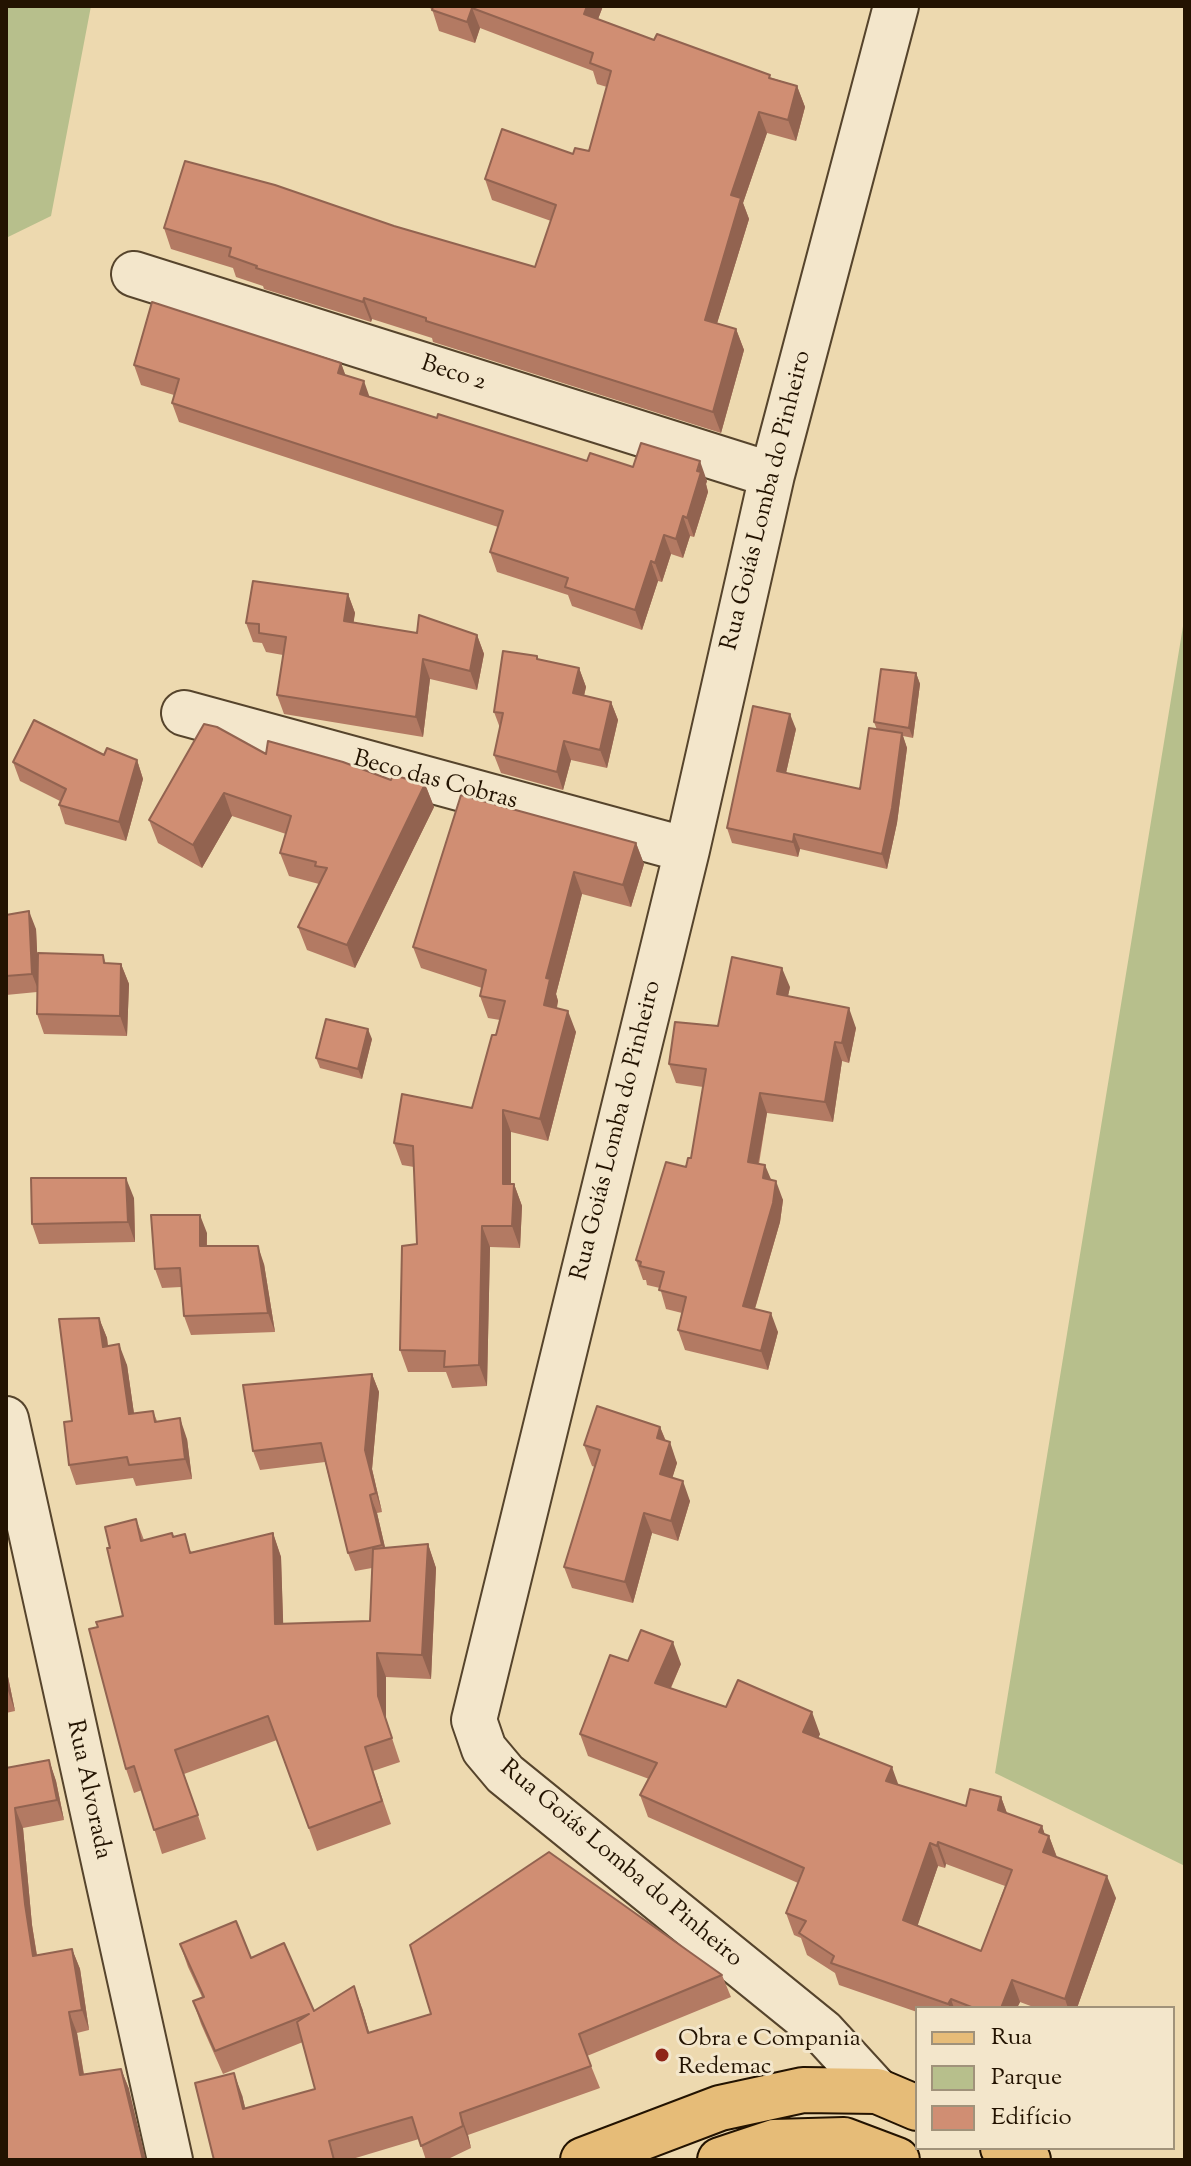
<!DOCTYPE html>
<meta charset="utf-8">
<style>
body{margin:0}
#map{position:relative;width:1191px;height:2166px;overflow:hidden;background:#edd9af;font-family:"Sorts Mill Goudy",serif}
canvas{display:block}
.frame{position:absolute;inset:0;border:8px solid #231301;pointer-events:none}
.legend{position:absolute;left:915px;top:2006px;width:260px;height:144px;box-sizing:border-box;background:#f3e6cb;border:2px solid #a0927a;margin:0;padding:10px 14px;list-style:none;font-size:24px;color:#231301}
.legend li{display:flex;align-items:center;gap:16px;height:40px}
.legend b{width:40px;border:2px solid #a0927a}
</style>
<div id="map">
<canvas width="1191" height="2166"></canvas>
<div class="frame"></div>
<ul class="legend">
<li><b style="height:10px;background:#e6bc78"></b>Rua</li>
<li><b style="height:22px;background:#b7bf8c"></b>Parque</li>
<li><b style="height:22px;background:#d08e73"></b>Edifício</li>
</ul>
</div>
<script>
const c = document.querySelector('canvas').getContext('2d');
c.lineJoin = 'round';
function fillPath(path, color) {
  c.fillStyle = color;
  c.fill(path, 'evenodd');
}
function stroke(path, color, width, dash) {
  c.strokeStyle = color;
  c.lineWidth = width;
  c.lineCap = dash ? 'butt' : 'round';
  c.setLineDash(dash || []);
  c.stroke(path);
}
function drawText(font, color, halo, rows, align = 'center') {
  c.font = font + ' "Sorts Mill Goudy",serif';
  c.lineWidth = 6;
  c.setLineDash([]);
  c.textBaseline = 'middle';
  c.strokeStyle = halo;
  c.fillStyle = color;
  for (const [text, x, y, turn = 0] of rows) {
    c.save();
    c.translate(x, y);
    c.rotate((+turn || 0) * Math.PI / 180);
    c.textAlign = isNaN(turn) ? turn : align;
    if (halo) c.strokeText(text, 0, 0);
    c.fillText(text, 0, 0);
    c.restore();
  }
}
fillPath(new Path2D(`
 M6,6h85l-40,210 -45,22z
 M1185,614v1252l-190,-93z`), '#b7bf8c');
const minor = new Path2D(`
 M134,274l638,201
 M184,713l503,137
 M6,1419l164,741
 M877,2091l-54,-59 -318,-258 -21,-25 -10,-29 213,-870 85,-375 124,-469`);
const major = new Path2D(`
 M1003,2148l25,12
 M583,2160l137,-52 83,-18 74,1 40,17
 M720,2160l54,-18 70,-2 53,20`);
stroke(minor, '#56442c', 48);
stroke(major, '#231301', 48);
stroke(minor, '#f3e6cb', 44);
stroke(major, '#e6bc78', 44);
fillPath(new Path2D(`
 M425,6h178l-5,13 56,21 143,46 8,21 -9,34 -29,-8 -24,70 6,16 -32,104 19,6 8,21 -23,83 -288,-91 -1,-4 -60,-19 -1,3 -107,-33 -1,-3 -27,-9 -3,-9 -62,-19 -7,-21 230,-2 141,41 16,-46 -59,-21 -7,-21 88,-25 16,-3 18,-64 -10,-3 -4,-13 -113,-43 -5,15 -36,-12 -7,-22z
 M341,363l4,12 25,22 67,21 150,43 46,6 74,14 -1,3 2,8 -14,45 -4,-1 -7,22 -12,-4 -9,28 -4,-1 -16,49 -70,-24 -4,-11 -71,-23 -7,-20 8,-25 -319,-105 -7,-19 2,-8 -33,-10 -7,-20z
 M348,594l7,19 -2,10 64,10 60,2 7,19 -7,36 -47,-11 -7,58 -139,-23 -7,-19 6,-40 -17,-3 -4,-9 -9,-1 -7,-19z
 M537,656l1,3 41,9 7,19 -2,9 27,6 7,18 -11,48 -36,-8 -8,30 -62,-17 -7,-18 6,-27 -6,-16z
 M916,673l4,11 -7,54 -10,-2 4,12 -10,75 -10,46 -87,-20 -2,8 -66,-14 -5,-15 69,-99 -10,44 74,16 17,-59 -3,-8z
 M266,754l125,26 34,4 9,23 -79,161 -48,-18 -9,-23 21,-43 -30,-8 -9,-23 6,-19 -54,-18 -30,52 -44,-25 -9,-23z
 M104,755l33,5 6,19 -17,62 -61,-17 -6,-19 1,-4 -40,-20 -7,-19z
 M636,843l8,21 -13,43 -49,-13 -26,100 2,7 -1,7 19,24 -28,109 -37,-9v52h3l8,22 -2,42 -30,-1 -3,139 -35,2 -6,-16h-38l-8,-22 17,-106 -3,-77 -12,-2 -8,-22 78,-35 28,-88 -12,-2 -8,-22 2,-8 -61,-20 -8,-21z
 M6,905l2,10 28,14 2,42 65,-16 3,9h15l8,20 -2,52 -83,-2 -7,-20v-22l-31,3z
 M790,987l-2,9 68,32 -7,35 -7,-2 -9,61 -66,-9 -8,51 12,16 12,20 -3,22 -25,87 23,23 -10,38 -83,-20 -7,-20 4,-17 -16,-4 -6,-21 -13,-3 -1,-5h-3l-7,-20 55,-102 12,-71 -27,-4 -7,-19 49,-38z
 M372,1039l-10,40 -42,-11 -4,-10z
 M134,1198l1,44 -96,2 -7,-20z
 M207,1233v13l57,18 11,68 -84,3 -7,-19 -3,-29 -19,1 -7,-19z
 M99,1318l8,20 1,8 19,19 7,49 19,-3 4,10 30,18 5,40 -56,7 -3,-8 -57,7 -7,-20 3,-44z
 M372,1374l7,18 -7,77 10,43 -5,1 8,35 43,-4 8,24 -5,111 -45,-2v43l14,42 -27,9 18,53 -74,27 -40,-111 -93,34 22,65 -44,15 -20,-64 -8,3 -8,-24 -28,-142 25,-11 -13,-68 26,-29 8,21 30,-3 18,15 81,-19 8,24 2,67 87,-3 2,-53 -17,3 -7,-18 -23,-91 -65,8 -7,-19z
 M660,1427l6,14 11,22 -5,15 18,23 -12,40 -26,-8 -19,70 -61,-15 -8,-21 31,-100 -3,-1 -8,-21z
 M628,1661l53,3 -10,24 55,19 94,27 -2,4 80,47 68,21 35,-9 6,16 35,13 3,9 4,1 8,21 59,41 -39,110h-41l-16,-6 -3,6h-100v4l-78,-27 -4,-12 -28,-18 -6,-17 -7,-3 -8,-22 12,-30 -150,-66 -8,-22 9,-16 -61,-23 -8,-22zM946,1864l59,22 -24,65 -64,-25 21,-60 7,2z
 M6,1667l9,44 -9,2z
 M49,1760l7,21 8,39 -41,8 9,97 5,30 35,-6 8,20 9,61 -12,3 7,41 37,-5 8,20 -123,71v-392z
 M180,1944l71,14 63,53 48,-3 7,25 353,-58 9,22 -144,59 13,32 -132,47 3,13 -25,12h-20l-7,-21 -70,21h-135l28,-65 3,13 70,-19 -12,-47 -80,32 -22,-50 -8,-23 9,-4 -14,-30z`), '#b37a63');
fillPath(new Path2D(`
 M587,6h16l-11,29 -8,-21z
 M472,8l8,20 -5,15 -8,-21z
 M797,86l8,21 -9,34 -8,-21z
 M759,112l8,21 -24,70 6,16 -37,121 -7,-20 26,-125z
 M364,298l8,21 -1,3 -8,-20z
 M736,329l8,21 -23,83 -8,-21z
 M341,363l7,19 -10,-9z
 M364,381l7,20 -11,-7z
 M700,461l7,20 -1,3 2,8 -14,45 -7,-19z
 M683,516l7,20 -7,22 -7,-19z
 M664,535l7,19 -9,28 -7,-19z
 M651,561l7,20 -16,49 -7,-20z
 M348,594l7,19 -4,27 -7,-19z
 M477,635l7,19 -7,36 -7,-19z
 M423,659l7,20 -7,58 -7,-20z
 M579,668l7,19 -6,25 -7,-19z
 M916,673l4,11 -7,54 -4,-10z
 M611,702l7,18 -11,48 -7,-18z
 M790,714l6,15 -13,57 -6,-15z
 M902,733l5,15 -10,75 -10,46 -5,-15z
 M564,741l7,19 -8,30 -6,-18z
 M137,760l6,19 -17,62 -7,-19z
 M425,784l9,23 -79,161 -8,-23z
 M224,793l8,23 -30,52 -9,-23z
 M794,834l6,15 -2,8 -5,-15z
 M636,843l8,21 -13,43 -8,-22z
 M574,872l8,22 -26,100 2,7 -6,26 -8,-22 2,-27z
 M29,911l7,18 3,63 -7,-18z
 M121,964l8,20 -2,52 -7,-20z
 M782,968l8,19 -6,26 -7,-19z
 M849,1008l7,20 -7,35 -7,-20z
 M568,1011l8,21 -28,109 -8,-22z
 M368,1029l4,10 -10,40 -4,-10z
 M835,1042l7,19 -9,61 -8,-20z
 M760,1093l7,20 -12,68 -7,-19z
 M503,1110l8,22v73l-8,-21z
 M765,1165l8,19 -10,-6z
 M126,1178l8,20 1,44 -7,-20z
 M776,1181l7,19 -3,22 -30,103 -7,-19z
 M514,1184l8,22 -2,42 -8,-22z
 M200,1215l7,18 -1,31 -6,-18z
 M482,1226l8,21 -3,139 -8,-21z
 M258,1246l6,18 11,68 -7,-19z
 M771,1313l7,19 -10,38 -7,-19z
 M99,1318l8,20 3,29 -7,-20z
 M119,1344l8,21 10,69 -8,-20z
 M372,1374l7,18 -7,77 10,43 -6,-19 -11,-43z
 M180,1418l7,21 5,40 -7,-20z
 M660,1427l8,20 -11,-9z
 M670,1442l7,21 -10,32 -7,-21z
 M683,1481l7,20 -12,40 -7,-20z
 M370,1495l7,18 12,51 -7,-19z
 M644,1513l8,20 -19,70 -8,-21z
 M273,1533l8,24 3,91 -9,-24z
 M428,1544l8,24 -5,111 -9,-24z
 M673,1642l8,22 -18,41 -8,-22z
 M377,1653l9,24v43l14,42 -22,-66z
 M6,1667l9,44 -9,-26z
 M812,1712l8,22 -9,20 -8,-22z
 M49,1760l7,21 8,39 -7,-20z
 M892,1767l8,22 -14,-8z
 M1001,1797l8,22 -11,-9z
 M15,1808l8,20 9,97 8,51 -7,-20 -8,-52z
 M1042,1826l5,15 2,-5 8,22 -14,-6 -4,-20z
 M938,1842l8,22 -1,4 -8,-22z
 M930,1843l8,23 -26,76 -9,-22z
 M1107,1876l9,22 -39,110h-9l-3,-9z
 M72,1949l8,20 9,61 -7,-20z
 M1012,1980l8,22 -3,6h-16z
 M354,1986l8,22 14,47 -8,-22z
 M951,1999l3,9h-4l-2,-4z
 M69,2012l8,21 10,62 -7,-20z
 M121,2069l8,20 17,71h-3z
 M234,2073l8,22 9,36 -8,-22z
 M460,2113l8,22 3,13 -8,-22z`), '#926350');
const building = new Path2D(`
 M433,6h154l-3,8 70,26 3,-6 113,41 -1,3 28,8 -9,34 -29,-8 -28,83 10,3 -36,122 31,9 -23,83 -287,-91v-3l-62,-20 -1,4 -107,-34 1,-2 -28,-10 2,-8 -67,-20 21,-67 90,24 119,41 141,41 21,-62 -71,-26 17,-50 71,25 2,-6 14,3 22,-80 -21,-8 3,-10 -121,-45 -5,14 -35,-12z
 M152,302l189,61 -3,10 26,8 -4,13 77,24 1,-4 149,47 3,-8 43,14 8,-24 59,18 -3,10 4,1 -14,46 -4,-2 -7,23 -12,-4 -9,28 -4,-2 -16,49 -70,-23 3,-9 -78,-26 13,-41 -331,-108 7,-24 -45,-14z
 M253,581l95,13 -4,27 73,12 2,-18 58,20 -7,36 -47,-12 -7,58 -139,-22 9,-58 -27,-4v-9l-13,-1z
 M503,651l34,5v3l42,9 -6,25 38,9 -11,48 -36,-9 -7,31 -63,-17 9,-42 -9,-1z
 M881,669l35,4 -7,55 -35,-6z
 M753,706l37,8 -13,57 83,18 9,-61 33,5 -10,75 -10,46 -88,-20 -1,8 -66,-14z
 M34,720l70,35 3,-7 30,12 -18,62 -60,-17 7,-16 -53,-27z
 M204,724l13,3 49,27 2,-13 75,21 48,18 2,-5 32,9 -78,161 -49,-18 29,-59 -12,-2 1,-4 -36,-9 11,-37 -67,-23 -31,52 -44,-25z
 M461,795l175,48 -13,42 -49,-13 -28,106 4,1 -6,26 24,6 -28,108 -37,-9v74h11l-2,42h-30l-3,139 -35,2 1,-16 -45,-1 2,-104 15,-2 -4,-98 -19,-3 8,-49 70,14 20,-73h4l9,-34 -25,-5 6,-26 -73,-23z
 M29,911l3,63 -26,2v-61z
 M38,953l65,2 1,8 17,1 -1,52 -83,-2z
 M732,957l50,11 -5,26 72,14 -7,35 -7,-1 -10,60 -65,-9 -12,69 17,3 -2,13 13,3 -3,22 -30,103 28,7 -10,38 -83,-21 8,-33 -27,-7 5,-18 -24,-6 1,-4 -5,-2 30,-98 20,5 2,-9h3l15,-89 -37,-5 6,-42 43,4z
 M326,1019l42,10 -10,40 -42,-11z
 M31,1178h95l2,44 -96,2z
 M151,1215h49v31h58l10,67 -84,3 -4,-48 -25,1z
 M99,1318l4,29 16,-3 10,70 24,-3 2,11 25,-4 5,41 -56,6 -2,-8 -58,8 -5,-43 8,-1 -13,-102z
 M372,1374l-7,76 11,43 -6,2 12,50 -34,8 -27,-110 -68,8 -10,-66z
 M597,1406l63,21 -3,11 13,4 -10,32 23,7 -12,40 -27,-8 -19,69 -61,-15 36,-117 -16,-5z
 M136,1519l5,22 31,-8 1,4 12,-3 5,19 83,-20 2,91 95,-3 3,-72 55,-5 -6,111 -45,-2 1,43 14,42 -27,9 17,54 -73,27 -41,-112 -93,34 23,65 -44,15 -20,-64 -8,3 -37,-140 9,-2 -2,-5 27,-6 -16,-68h3l-5,-21z
 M641,1630l32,12 -18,41 71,24 12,-27 74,32 -9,20 89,35 -6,14 80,25 4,-17 31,8 -3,13 44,16 -3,6 10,4 -6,16 64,24 -42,123 -53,-19 -11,28h-27l-23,-9 -3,5 -117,-41 3,-7 -35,-23 7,-12 -20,-8 18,-45 -164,-73 17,-32 -77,-29 30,-79 18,6zM938,1842l74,28 -31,81 -78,-31 27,-77 7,3z
 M49,1760l8,40 -42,8 10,96 8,52 39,-7 10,61 -13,2 11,63 41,-6 22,91h-137v-392z
 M549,1852l173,123 -143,59 12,32 -131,47 3,13 -42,20 -9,-29 -83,24 5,19h-120l-19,-77 39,-10 9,36 72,-20 -18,-67 12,-8 -94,37 -22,-50 11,-4 -24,-53 56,-23 15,37 33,-15 30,68 40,-25 14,47 63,-19 -21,-69z`);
fillPath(building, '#d08e73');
stroke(building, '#926350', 2);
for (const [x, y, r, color] of [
 [662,2055,8,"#8f2418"]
]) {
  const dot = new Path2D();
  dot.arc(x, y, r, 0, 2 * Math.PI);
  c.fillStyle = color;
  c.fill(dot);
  stroke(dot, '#f3e6cb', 3);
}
drawText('24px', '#231301', '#f3e6cb', [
 ["Beco 2",453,375,18],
 ["Rua Goiás Lomba do Pinheiro",768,501,-76],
 ["Beco das Cobras",435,782,15],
 ["Rua Goiás Lomba do Pinheiro",618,1131,-76],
 ["Rua Alvorada",87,1790,78],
 ["Rua Goiás Lomba do Pinheiro",620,1865,40]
]);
drawText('24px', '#231301', '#f3e6cb', [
 ["Obra e Compania",678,2041],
 ["Redemac",678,2069]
], 'left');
</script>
